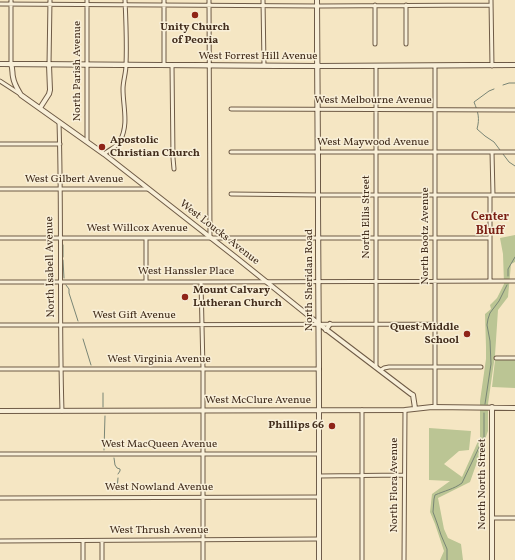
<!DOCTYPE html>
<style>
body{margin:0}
canvas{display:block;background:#f5e6c3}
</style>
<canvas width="515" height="560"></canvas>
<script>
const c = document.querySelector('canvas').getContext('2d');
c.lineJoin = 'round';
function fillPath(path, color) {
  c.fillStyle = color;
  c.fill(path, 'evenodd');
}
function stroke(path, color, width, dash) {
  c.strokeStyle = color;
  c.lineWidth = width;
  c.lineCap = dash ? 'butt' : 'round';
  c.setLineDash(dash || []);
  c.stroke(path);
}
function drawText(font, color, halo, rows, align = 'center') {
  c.font = font + ' Vollkorn,serif';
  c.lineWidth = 3;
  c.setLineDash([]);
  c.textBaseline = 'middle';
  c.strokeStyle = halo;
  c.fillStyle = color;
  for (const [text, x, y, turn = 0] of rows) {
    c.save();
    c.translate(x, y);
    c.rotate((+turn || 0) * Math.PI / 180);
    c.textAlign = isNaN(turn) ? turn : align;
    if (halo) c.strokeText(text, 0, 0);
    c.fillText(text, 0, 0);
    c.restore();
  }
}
fillPath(new Path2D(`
 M515,235v27l-4,2 -3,33 -10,13 -3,45 -7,49v27l-18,51 -32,16 6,31 4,9 13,6 2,16h-23l4,-9 -9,-27 -5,-12 2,-18 18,-13 -21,-1v-52l42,3 -2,19 -10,1 -15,13 18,13 18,-40v-36l6,-42v-12l-1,-33 6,-5 -1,-4 7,-7 7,-14 -1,-30 -3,-16z
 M495,360h20v45v-17l-23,-1z`), '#bbc594');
stroke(new Path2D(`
 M503,85l6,-2h6
 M494,89l-5,2 -15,11c4,10 6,16 3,27l8,7 9,6 6,8
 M503,154l6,8 6,4
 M63,257v-12
 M63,260l1,18
 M508,276v-7l7,-12
 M66,285l3,4v4l9,28
 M83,339l8,26
 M103,393v14
 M485,404l6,-40 -1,-23 -3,-16 1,-6 2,-6 9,-12 8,-16
 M104,450l1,-34
 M114,458l1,7 2,3 3,1v2l-2,3
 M117,489l1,-11
 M447,560v-11l-6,-14 -4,-12 -4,-11 1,-13 1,-4c9,-4 19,-6 27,-12l22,-46v-24`), '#798575', 1);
const minor = new Path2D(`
 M87,0v141
 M164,0v65
 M209,0l1,238
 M263,0l1,65
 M491,0l1,66
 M0,4l320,2 171,-1
 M375,5v39
 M406,5v39
 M11,64v-64
 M49,65l1,-65
 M172,65l1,93 1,11
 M376,66v301
 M435,66v340
 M0,81l20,13
 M231,109l284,1
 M59,122c3,97 0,193 3,289
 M0,144h60
 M231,152h284
 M492,152l1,43
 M104,154c6,-5 13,-7 16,-13 9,-17 3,-34 3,-52 0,-8 3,-16 3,-24 1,-22 0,-43 -1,-65
 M0,189h148
 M231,194l89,1h195
 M490,195v86
 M0,238h490
 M146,281v-43
 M0,282h201l314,-1
 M201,282l2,87v191
 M0,325h61l374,-1
 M496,358h19
 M0,369h319
 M381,370l3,-2 5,-1h92
 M0,454h319
 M319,476l85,-1
 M0,498l319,-1
 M492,518h23
 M0,541l319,-2
 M83,541v19
 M102,560v-19
 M362,560v-150
 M404,560l1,-150`);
const tertiary = new Path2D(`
 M11,64c2,5 1,9 2,13 1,7 5,13 8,18l83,59 134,105 81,65 92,70 2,1 2,13
 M40,108l9,-14 1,-4 -1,-25
 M308,324l3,-6
 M326,330l4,-6
 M0,411l405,-1 27,-3 83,1
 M492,560v-153`);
const secondary = new Path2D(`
 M317,0l2,410v150
 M0,64l317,2 198,-1`);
stroke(minor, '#6f5b46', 5);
stroke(tertiary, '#6f5b46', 6);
stroke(secondary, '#422d1c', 6);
stroke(minor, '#f8efd8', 3);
stroke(tertiary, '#f8efd8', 4);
stroke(secondary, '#f8efd8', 4.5);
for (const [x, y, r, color] of [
 [195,15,4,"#8f2418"],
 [102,147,4,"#8f2418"],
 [185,297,4,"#8f2418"],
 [467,334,4,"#8f2418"],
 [332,426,4,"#8f2418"]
]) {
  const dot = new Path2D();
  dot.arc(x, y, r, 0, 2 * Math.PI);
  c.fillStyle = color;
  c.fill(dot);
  stroke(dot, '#f8efd8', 1.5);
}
drawText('bold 11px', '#422d1c', '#f8efd8', [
 ["Unity Church",195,28,"center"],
 ["of Peoria",195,41,"center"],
 ["Apostolic",110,141],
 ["Christian Church",110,154],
 ["Mount Calvary",193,291],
 ["Lutheran Church",193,304],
 ["Quest Middle",459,328,"right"],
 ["School",459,341,"right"],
 ["Phillips 66",324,426,"right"]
], 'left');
drawText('11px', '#422d1c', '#f8efd8', [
 ["West Forrest Hill Avenue",258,57],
 ["North Parish Avenue",78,71,-90],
 ["West Melbourne Avenue",373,101],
 ["West Maywood Avenue",373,143],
 ["West Gilbert Avenue",74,180],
 ["North Ellis Street",367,217,-90],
 ["West Willcox Avenue",137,229],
 ["West Loucks Avenue",219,233,38],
 ["North Bootz Avenue",426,236,-90],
 ["North Isabell Avenue",51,267,-91],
 ["West Hanssler Place",186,272],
 ["North Sheridan Road",310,280,-90],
 ["West Gift Avenue",134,316],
 ["West Virginia Avenue",159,360],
 ["West McClure Avenue",258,401],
 ["West MacQueen Avenue",159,445],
 ["North North Street",483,484,-90],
 ["North Flora Avenue",395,485,-90],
 ["West Nowland Avenue",159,488],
 ["West Thrush Avenue",159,531]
]);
drawText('bold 12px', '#7a1f14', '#f8efd8', [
 ["Center",490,218],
 ["Bluff",490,232]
]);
</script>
